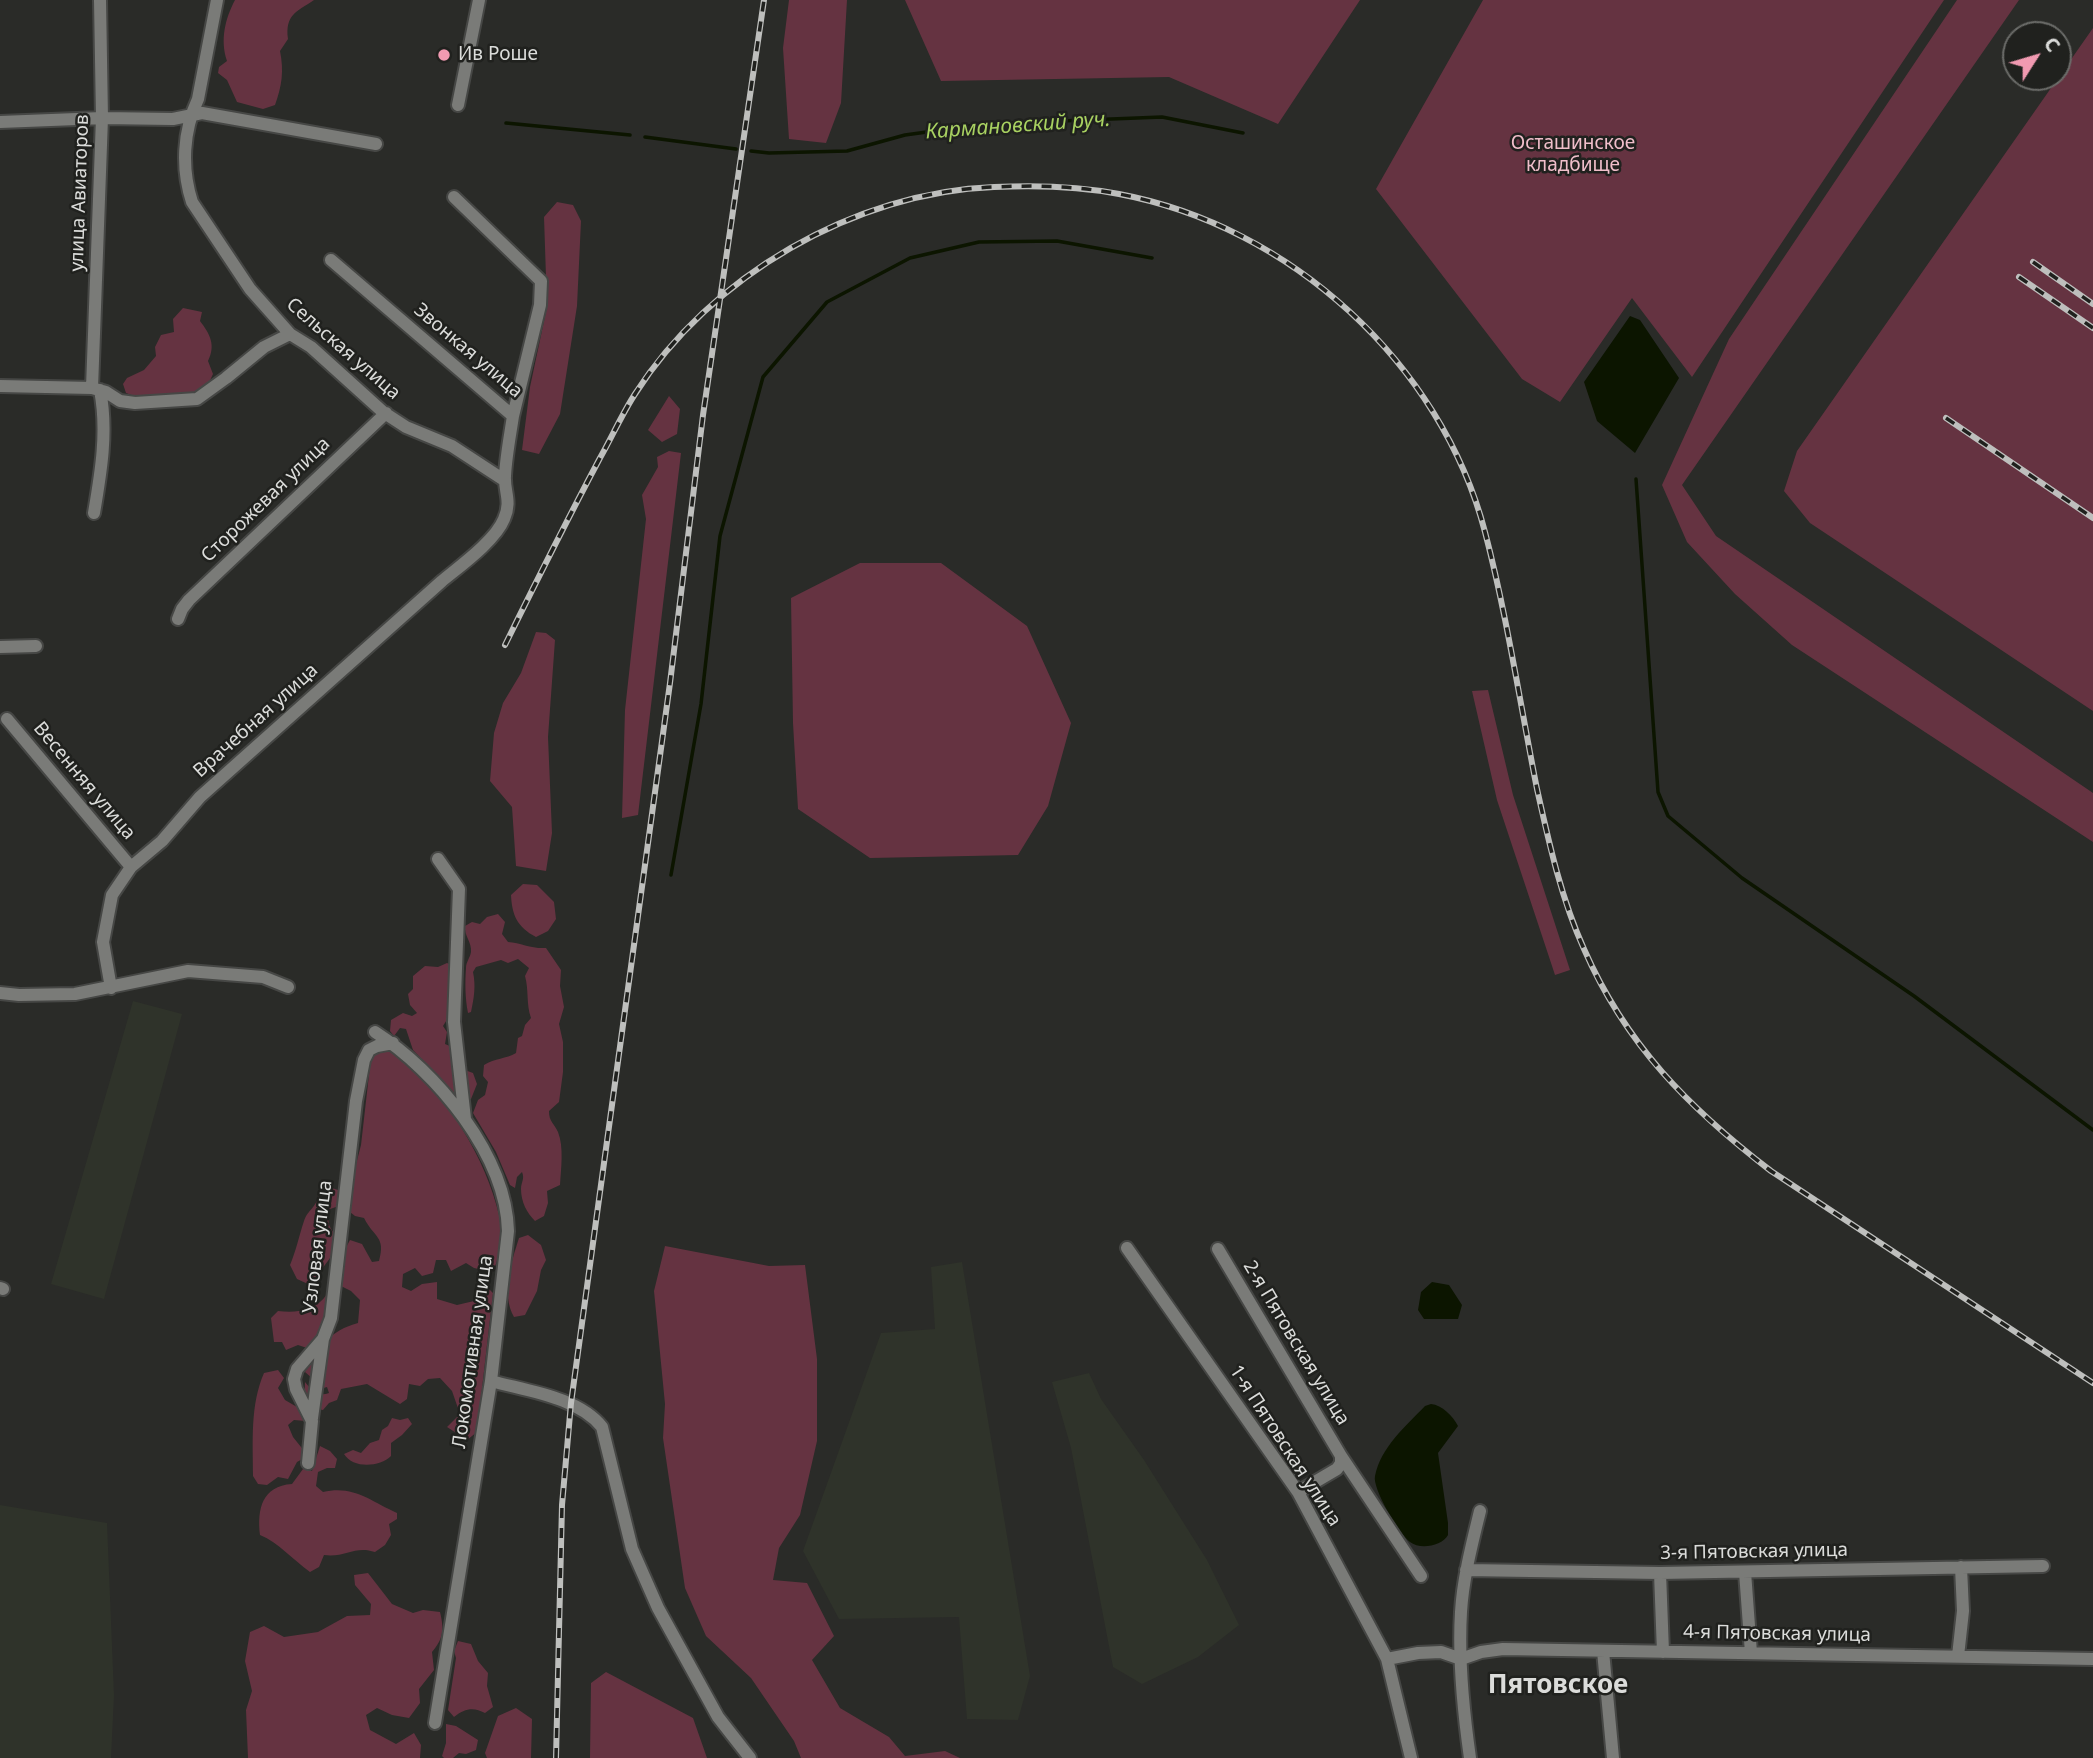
<!DOCTYPE html>
<meta charset="utf-8">
<style>
body{margin:0}
#map{position:relative;width:2093px;height:1758px;overflow:hidden;background:#2a2b28;font-family:"Noto Sans",sans-serif}
canvas{display:block}
.north{position:absolute;left:2002px;top:21px;width:70px;height:70px;box-sizing:border-box;background:#20211e;border:2px solid #6b6c69;border-radius:50%;rotate:53deg;font-size:19px;font-weight:700;line-height:28px;text-align:center;color:#dbdcda}
.north::after{content:'';display:block;margin:auto;width:24px;height:32px;background:#f19ab1;clip-path:polygon(50% 0,100% 100%,50% 72%,0 100%)}
</style>
<div id="map">
<canvas width="2093" height="1758"></canvas>
<div class="north">С</div>
</div>
<script>
const c = document.querySelector('canvas').getContext('2d');
c.lineJoin = 'round';
function fillPath(path, color) {
  c.fillStyle = color;
  c.fill(path, 'evenodd');
}
function stroke(path, color, width, dash) {
  c.strokeStyle = color;
  c.lineWidth = width;
  c.lineCap = dash ? 'butt' : 'round';
  c.setLineDash(dash || []);
  c.stroke(path);
}
function drawText(font, color, halo, rows, align = 'center') {
  c.font = font + ' "Noto Sans",sans-serif';
  c.lineWidth = 5;
  c.setLineDash([]);
  c.textBaseline = 'middle';
  c.strokeStyle = halo;
  c.fillStyle = color;
  for (const [text, x, y, turn = 0] of rows) {
    c.save();
    c.translate(x, y);
    c.rotate((+turn || 0) * Math.PI / 180);
    c.textAlign = isNaN(turn) ? turn : align;
    if (halo) c.strokeText(text, 0, 0);
    c.fillText(text, 0, 0);
    c.restore();
  }
}
fillPath(new Path2D(`
 M133,1001l49,13 -78,285 -53,-15z
 M962,1262l68,414 -12,44 -51,-1 -8,-102 -120,2 -36,-68 78,-218 54,-4 -4,-62z
 M1089,1373l12,26 43,61 63,100 32,65 -41,32 -56,27 -29,-17 -42,-219 -19,-66z
 M0,1505l107,18 7,172 -3,63h-111z`), '#2f332a');
fillPath(new Path2D(`
 M235,0h79c-18,12 -29,15 -26,39l-8,12c4,20 2,35 -5,54l-12,4 -26,-7 -10,-22 -9,-7 1,-6 8,-6c-7,-21 -2,-42 8,-61z
 M789,0h58l-6,103 -15,40 -37,-4 -6,-91z
 M905,0h455l-82,124 -109,-47 -228,4z
 M1483,0h461l-252,377 -60,-79 -72,104 -38,-23 -146,-190z
 M1957,0h62l-337,485 34,51 377,257v49l-301,-197 -57,-51 -48,-52 -25,-57 67,-146z
 M2093,28v683l-283,-188 -26,-32 13,-40z
 M557,202l16,3 8,16 -4,85 -17,108 -21,40 -17,-4 8,-63 17,-80 -3,-90z
 M183,308l19,4 -2,9c10,13 16,24 8,40l5,13 -6,13 -12,7 -58,3 -11,-4 -3,-9 4,-6 17,-8 12,-14 -1,-9 6,-12 13,-3 -1,-13z
 M669,396l11,13 -3,25 -15,8 -14,-12z
 M669,451l12,2 -43,362 -16,3 3,-108 21,-191 -4,-24 16,-28 -1,-10z
 M860,563h81l86,63 44,97 -23,83 -30,49 -148,3 -72,-49 -5,-86 -2,-125z
 M536,632l10,1 9,7 -7,97 4,96 -6,38 -30,-5 -4,-59 -22,-26 4,-48 9,-30 18,-30z
 M1488,690l25,105 57,175 -15,5 -58,-175 -25,-109z
 M523,884l14,1 17,17 2,17 -8,12 -12,6c-19,-10 -24,-22 -25,-42z
 M498,914l7,8 -3,12 6,8c13,1 24,7 38,6l15,22 -1,16 4,21 -5,17 4,18v30l-4,30 -10,9c0,11 5,12 9,21 6,15 3,37 2,53l-13,6 1,12 -4,13 -9,5c-8,-8 -14,-19 -14,-32 0,-7 4,-10 1,-17l-5,5 -2,11 -5,-3 -14,-33 -23,-39 5,-13 7,-5 3,-13 -5,-6 1,-11c11,-7 22,-6 32,-12l2,-15 4,-2 3,-11 6,-7c-5,-14 -2,-28 -6,-42l4,-8 -11,-9 -10,4 -7,-3 -25,7 -3,5c3,14 1,26 -2,40l-3,1c-3,-15 -3,-31 -2,-45 0,-6 4,-10 5,-16 1,-10 -7,-16 -6,-26l7,-4 8,2 7,-7z
 M447,963l7,3 -1,44 -10,16 4,6 -2,12 12,5 5,20 11,4 4,11 -6,15 -8,3 -50,-52 -7,-21 -6,-1 -6,8 -4,-5 1,-11 12,-7 9,3 5,-3 -7,-8 -2,-11 5,-5v-13l12,-10 13,1z
 M377,1051c3,0 7,-1 11,0 4,1 9,6 13,9 45,32 86,101 98,155 3,13 1,47 -7,57l-18,-4 -8,-5 -15,8 -5,-11h-10l-3,13 -11,3 -7,-8 -12,6 -1,13 9,4 11,-7 15,-2v17l20,6 17,-4 7,-12 7,-1 5,5 -16,139 -10,8 -20,-13 13,-13 -8,-23 -12,-13 -12,1 -8,7 -11,-2 -2,15 -7,5 -33,-20 -26,5 -4,11 -8,3 -6,7 -10,-2 -7,13 -12,-1 -6,5 5,12 12,15 -1,6 -7,4 -9,17 -10,-2 -11,8 -9,-1 -5,-8c0,-35 -3,-71 11,-103l14,-3 6,8 -6,10 7,12 12,7 7,-2 1,-23c6,8 13,15 24,11l-2,-6 -7,2 -7,-10 -8,-7c11,-24 26,-42 53,-49l2,-23 -9,-9 -12,-6 4,-32 7,-13 12,4 10,18 7,-1c7,-25 -5,-23 -15,-43l-9,-2 -5,-4 4,-40 7,-27 10,-88z
 M332,1188l6,2 4,-1v13l-6,5 -6,2c-6,22 7,20 6,33 -1,16 -15,23 -18,37l-10,5 -11,-5 -7,-14c6,-14 9,-29 14,-44 4,-12 12,-12 16,-29z
 M528,1235l13,10 5,15 -5,10 -4,21 -12,24 -11,2c-13,-23 -3,-54 5,-79z
 M665,1246l104,20 36,-1 12,94v82l-17,74 -21,33 -6,32 34,3 27,53 -22,24 28,48 49,29 16,19 40,-5 15,7h-159l-7,-17 -43,-63 -45,-42 -21,-48 -22,-150 2,-34 -11,-113z
 M327,1294l3,2 -6,24 -14,29 -12,-4 -12,5 -4,-8h-8l-3,-24 7,-7c19,2 38,0 49,-17z
 M392,1418l8,2 8,-2 4,6 -10,11 -11,8v13c-11,11 -38,13 -47,-2l9,-4 8,3 9,-10 9,-3 3,-10 6,-4z
 M320,1446l10,5 7,8 -2,9h-8l-9,4 -2,14 7,6c31,-7 47,9 74,21v6l-8,5 2,11 -6,10 -10,7c-20,-7 -30,6 -51,3l-5,12 -9,5c-18,-13 -31,-29 -50,-37 -3,-26 2,-49 32,-51l11,-15 9,2z
 M368,1573l24,31 21,9 10,-3 17,2c4,17 4,26 -8,40l2,18 -15,19 1,14 -11,15 -17,-3 -15,-7 -11,7 4,15 26,14 18,-11 7,12 -1,13h-172l-2,-48 6,-19 -7,-30 5,-29 14,-6 20,11 34,-5 29,-16 23,-1 1,-11 -16,-19 -1,-10z
 M458,1641l13,3 7,17 10,12 -1,13 6,21 -8,6c-11,-6 -20,-5 -31,4l-6,-7 8,-52 -2,-7z
 M606,1672l87,46 14,40h-117l1,-75z
 M516,1708l16,11 -1,39h-44l-2,-5 13,-37z
 M446,1724l10,2 22,14 -2,10 -10,4 -7,-1 -6,5h-9l-2,-2 4,-13z`), '#653341');
fillPath(new Path2D(`
 M1630,316l10,4 39,58 -44,75 -38,-32 -13,-39z
 M1432,1282l17,3 13,20 -4,14h-34l-6,-9 3,-18z
 M1431,1404c11,1 22,12 27,22l-20,27 10,70v12c-6,11 -28,15 -38,7 -11,-8 -38,-54 -35,-66 6,-29 30,-49 50,-70z`), '#0c1500');
stroke(new Path2D(`
 M506,123l124,12
 M645,137l91,12
 M751,151l18,2 78,-2 58,-16 80,-11 177,-7 81,16
 M1636,479l22,313 10,24 74,62 172,118 179,134
 M671,875l30,-171 19,-168 43,-159 64,-75 83,-44 69,-16 78,-1 95,17`), '#0c1500', 3.5);
const street = new Path2D(`
 M217,0l-19,99c-15,32 -17,69 -6,103l58,87 40,45 21,13 72,65 23,15 46,19 52,34
 M458,105l21,-105
 M0,122l102,-4 71,1 29,-6 174,31
 M331,260l182,156 27,-111 1,-24 -87,-84
 M0,386l92,2 14,4 14,9 15,2 62,-4 29,-21 38,-31 26,-13
 M92,388l10,-270 -2,-118
 M94,513c7,-41 14,-82 6,-123
 M178,619l4,-10 7,-9 197,-187
 M0,647l36,-1
 M7,719l124,148
 M438,859l21,30 -5,133 11,97
 M111,988l-8,-46 9,-47 19,-28 31,-26 38,-44 242,-216c18,-15 53,-40 62,-62 8,-18 0,-27 1,-43 1,-20 5,-40 8,-60
 M0,993l19,2 56,-1 113,-23 75,6 25,10
 M375,1032c61,39 131,123 133,199l-17,150 -56,342
 M1127,1248l171,244 89,167 24,99
 M1218,1249l123,207v7l-4,6 -39,23
 M0,1288l3,1
 M491,1381c36,10 87,16 111,46l30,122 26,59 60,109 32,41
 M312,1418l11,-79
 M1341,1456l80,120
 M308,1463l4,-42 -16,-32 -2,-10 3,-10 26,-30 8,-21 25,-217 8,-41 5,-10 8,-4 16,-3
 M1466,1570l194,3 383,-7
 M1745,1572l6,81
 M1660,1573l3,79
 M1603,1651l10,107
 M1958,1656l5,-45 -2,-44
 M1387,1659l31,-6 23,-1 20,7 20,-7 22,-3 590,10
 M1470,1758c-7,-49 -12,-97 -9,-146 2,-34 11,-68 19,-101`);
stroke(street, '#464745', 16);
stroke(street, '#7a7b78', 12);
const rail = new Path2D(`
 M2033,262l60,42
 M2019,277l74,51
 M1946,418l147,100
 M505,645c31,-63 62,-125 95,-187 12,-21 22,-44 35,-64 75,-118 220,-202 359,-207 43,-2 84,-1 125,7 171,32 322,169 366,338 22,84 35,171 52,257 12,54 24,109 47,160 42,96 105,159 187,222l322,212
 M556,1758l6,-253 9,-102 99,-720 33,-268 61,-415`);
stroke(rail, '#bebfbd', 6);
stroke(rail, '#20211e', 3.5, [10]);
for (const [x, y, r, color] of [
 [444,55,7,"#f19ab1"]
]) {
  const dot = new Path2D();
  dot.arc(x, y, r, 0, 2 * Math.PI);
  c.fillStyle = color;
  c.fill(dot);
  stroke(dot, '#20211e', 2.5);
}
drawText('19px', '#dbdcda', '#20211e', [
 ["Ив Роше",458,55]
], 'left');
drawText('19px', '#f0beca', '#20211e', [
 ["Осташинское",1573,144],
 ["кладбище",1573,166]
]);
drawText('19px', '#dbdcda', '#20211e', [
 ["улица Авиаторов",80,193,-88],
 ["Сельская улица",343,349,41],
 ["Звонкая улица",468,351,40],
 ["Сторожевая улица",266,500,-44],
 ["Врачебная улица",256,721,-42],
 ["Весенняя улица",84,781,50],
 ["Узловая улица",318,1247,-83],
 ["2-я Пятовская улица",1296,1343,59],
 ["Локомотивная улица",473,1352,-82],
 ["1-я Пятовская улица",1285,1446,57],
 ["3-я Пятовская улица",1754,1552,-1],
 ["4-я Пятовская улица",1777,1634,1]
]);
drawText('italic 21px', '#a8d161', '#20211e', [
 ["Кармановский руч.",1018,126,-4]
]);
drawText('bold 26px', '#dbdcda', '#20211e', [
 ["Пятовское",1558,1686]
]);
</script>
